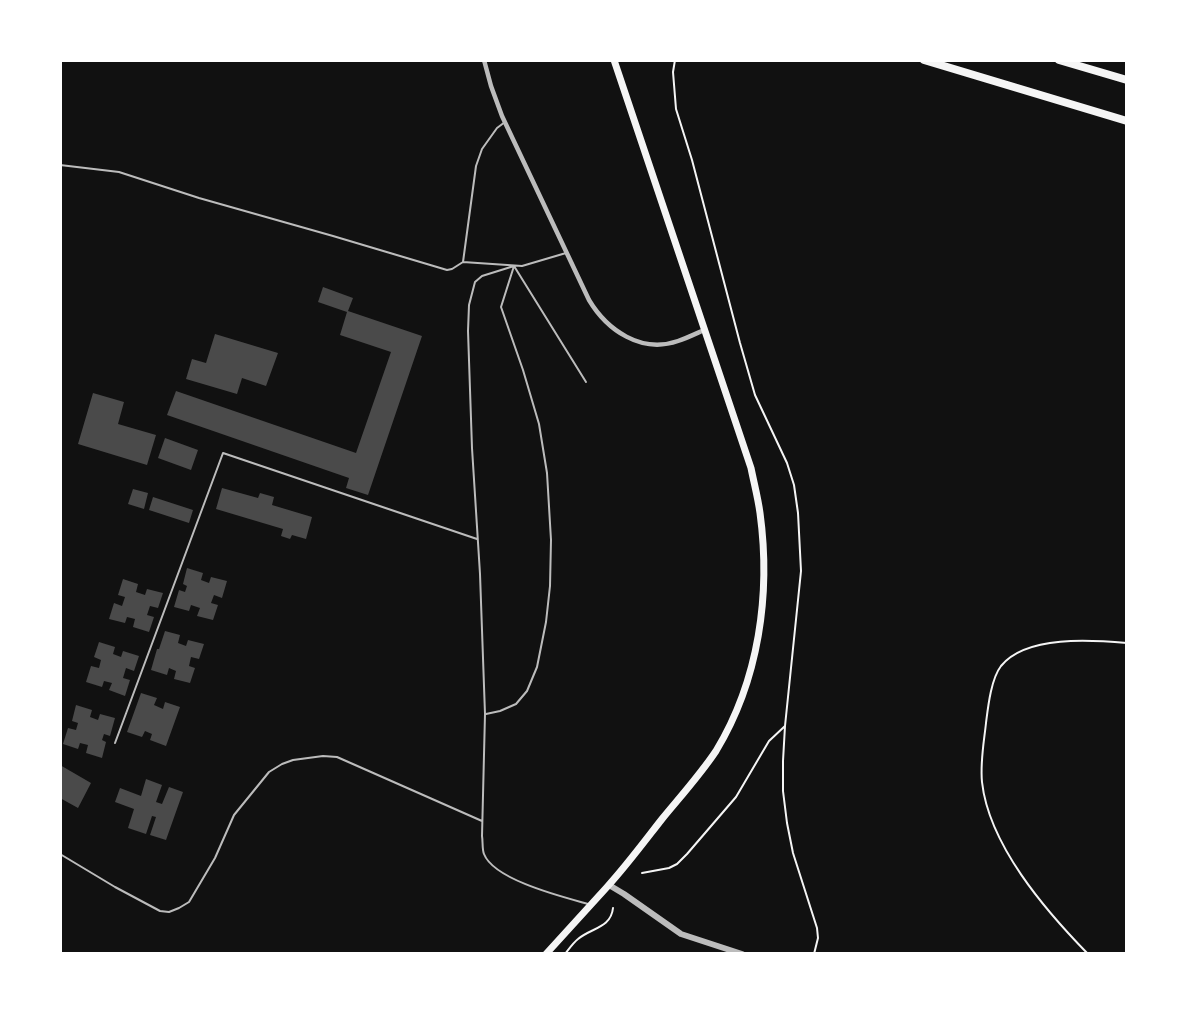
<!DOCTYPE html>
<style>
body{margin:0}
#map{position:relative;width:1187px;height:1014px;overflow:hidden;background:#111;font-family:"Nunito Sans",sans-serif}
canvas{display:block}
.frame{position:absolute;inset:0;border:62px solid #fff;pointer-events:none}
</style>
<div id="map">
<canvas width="1187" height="1014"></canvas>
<div class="frame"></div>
</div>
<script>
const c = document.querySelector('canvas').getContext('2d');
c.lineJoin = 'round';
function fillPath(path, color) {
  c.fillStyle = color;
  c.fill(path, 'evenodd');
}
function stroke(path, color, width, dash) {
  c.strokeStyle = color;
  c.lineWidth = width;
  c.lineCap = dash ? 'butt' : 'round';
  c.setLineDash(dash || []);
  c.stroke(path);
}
fillPath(new Path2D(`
 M323,287l30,11 -5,13 74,25 -54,159 -22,-7 3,-10 -182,-63 9,-24 180,62 35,-101 -51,-17 7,-23 -29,-10z
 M215,334l63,19 -12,33 -24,-8 -5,16 -51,-15 6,-20 14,4z
 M93,393l31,9 -6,22 38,11 -9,30 -69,-21z
 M165,438l33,12 -7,20 -33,-12z
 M222,488l36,10 2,-5 14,4 -2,8 40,12 -6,22 -14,-4 -2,4 -9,-3 2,-7 -67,-20z
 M133,489l15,4 -4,16 -16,-5z
 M153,497l40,13 -4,13 -40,-13z
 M187,568l16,5 -2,7 8,3 2,-6 16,4 -5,17 -8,-3 -3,8 7,2 -5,15 -16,-4 3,-8 -9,-3 -2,6 -15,-4 5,-17 6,2 2,-6 -4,-2z
 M123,579l15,5 -2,8 9,3 2,-6 16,4 -5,15 -8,-2 -3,9 7,2 -5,15 -16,-5 2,-8 -8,-2 -2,6 -16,-4 5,-16 8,3 3,-9 -7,-2z
 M165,631l15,4 -2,8 8,3 2,-6 16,4 -5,15 -8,-2 -2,9 6,2 -5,15 -16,-4 2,-8 -7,-3 -2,7 -16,-5 6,-21h2z
 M99,642l16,5 -2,7 8,3 2,-6 16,5 -5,15 -8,-3 -3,10 7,2 -5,16 -16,-6 3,-7 -8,-2 -2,6 -16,-5 5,-16 8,2 2,-8 -7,-3z
 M141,693l16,5 -3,7 9,4 2,-7 15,5 -14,39 -16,-6 2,-6 -7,-3 -3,6 -15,-5z
 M76,705l16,5 -2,7 8,3 2,-6 15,4 -5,18 -6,-2 -2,6 4,2 -4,16 -16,-5 2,-8 -8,-2 -2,6 -15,-5 5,-16 8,2 2,-7 -6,-2z
 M60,765l31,18 -13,25 -18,-10z
 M146,779l16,6 -6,17 6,2 7,-17 14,5 -17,48 -16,-5 6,-18 -4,-1 -6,18 -18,-6 6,-19 -19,-7 5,-14 21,8z`), '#4a4a4a');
stroke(new Path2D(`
 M675,60l-2,12 3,37 16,51 48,183 15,52 32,68 7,22 4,28 3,58 -16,155 -2,35v30l4,32 6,30 24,75 1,10 -4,16
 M642,873l27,-5 8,-4 10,-10 49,-57 33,-56 16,-15
 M565,954c4,-5 8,-11 13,-15 13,-11 33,-11 35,-31
 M1088,954c-43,-44 -99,-109 -106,-172 -2,-20 2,-40 4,-59 2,-16 5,-44 15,-57 25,-31 91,-26 126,-23`), '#f5f5f5', 2);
stroke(new Path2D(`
 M60,165l59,7 80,26 134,38 114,34 5,-1 11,-7 13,-96 6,-17 15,-21 8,-6
 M463,262l59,4 44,-13
 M514,266l-32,10 -7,6 -6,23 -1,26 4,117 8,126 5,140 -3,122c1,6 0,13 2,18 10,26 79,43 104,50
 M514,266l72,116
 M486,714l14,-3 16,-7 11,-13 10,-24 9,-45 4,-36 1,-46 -4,-67 -8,-49 -16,-54 -22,-63 13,-41
 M115,743l108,-290 254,86
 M60,854l55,33 45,24 9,1 10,-4 10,-6 26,-44 19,-43 35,-43 13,-8 11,-4 30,-4 14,1 145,64`), '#bcbcbc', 2);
stroke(new Path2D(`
 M484,60l7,26 11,30 87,184c18,30 52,54 89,41 9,-3 17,-7 26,-11`), '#bcbcbc', 4.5);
stroke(new Path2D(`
 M609,885l15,9 57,40 61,20`), '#bcbcbc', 6);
stroke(new Path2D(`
 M546,954c20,-22 41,-45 61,-67 20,-22 37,-45 55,-68 18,-22 38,-44 54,-68 43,-71 55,-157 44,-238 -2,-15 -6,-30 -9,-45l-137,-408`), '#f5f5f5', 7);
stroke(new Path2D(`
 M924,60l203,61
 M1059,60l68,20`), '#f5f5f5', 8);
</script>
